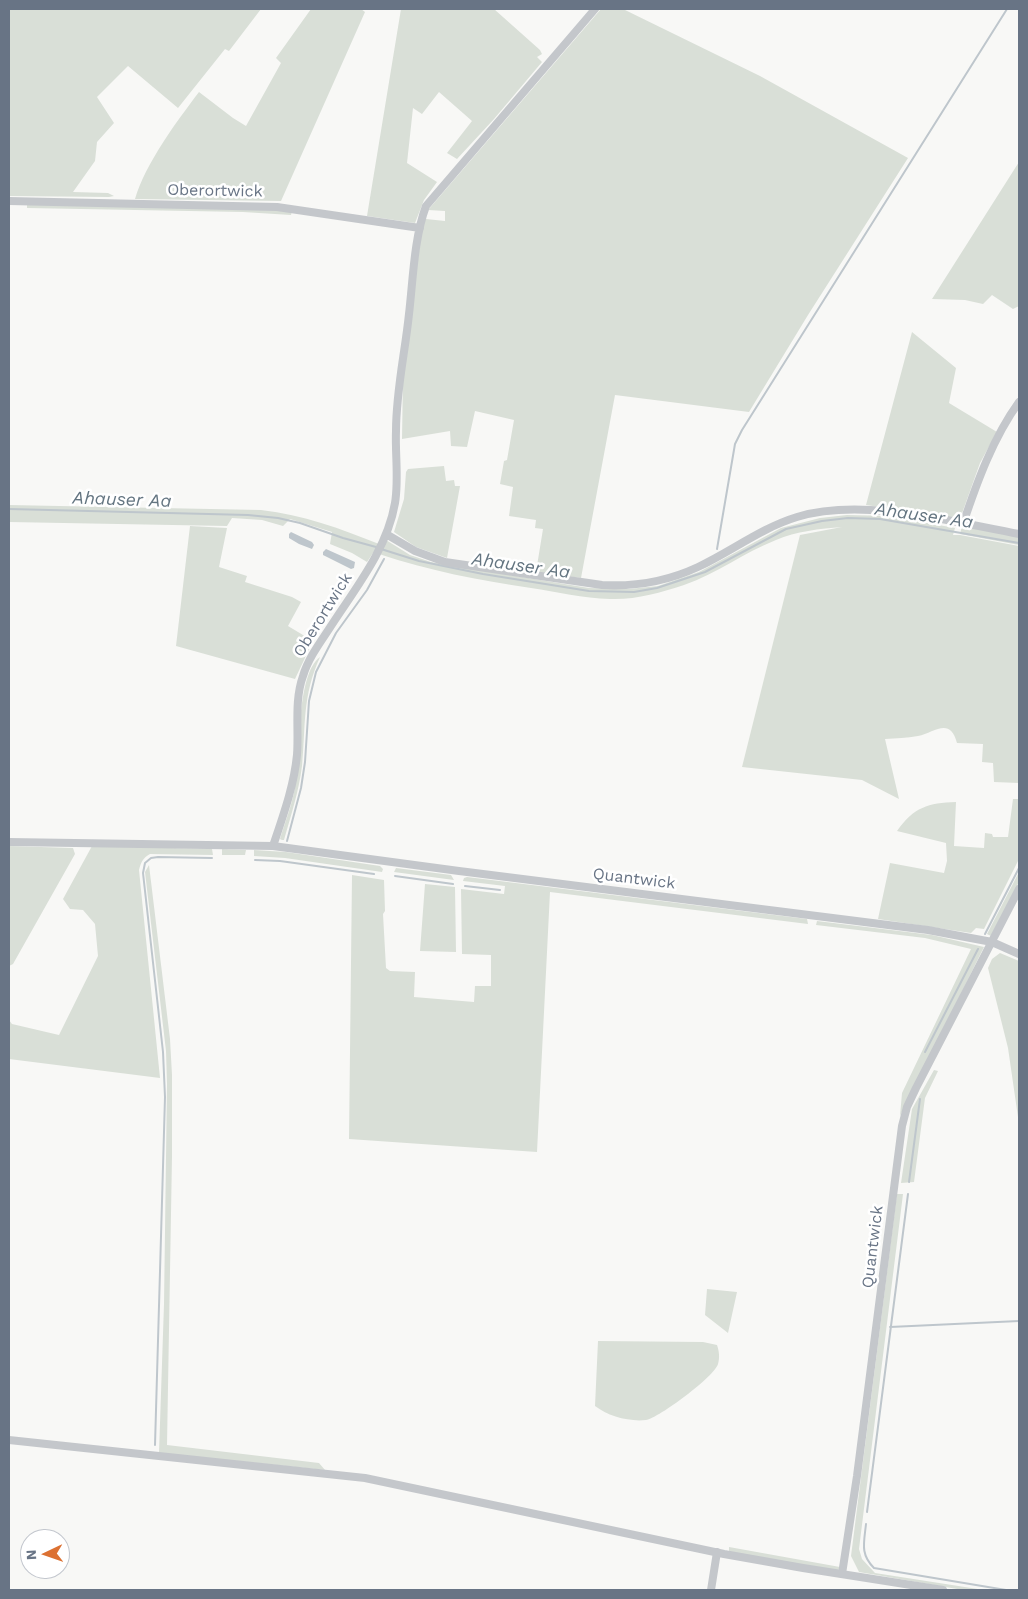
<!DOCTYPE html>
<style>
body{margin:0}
#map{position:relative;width:1028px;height:1599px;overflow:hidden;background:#f8f8f6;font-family:"Work Sans",sans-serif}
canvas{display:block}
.frame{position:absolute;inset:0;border:10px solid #687485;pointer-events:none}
.north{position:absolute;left:20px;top:1529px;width:50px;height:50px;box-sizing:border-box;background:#fff;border:1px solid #c3c7ce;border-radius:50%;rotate:267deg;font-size:14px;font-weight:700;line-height:20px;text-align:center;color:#687485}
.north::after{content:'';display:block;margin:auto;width:18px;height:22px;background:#dc7132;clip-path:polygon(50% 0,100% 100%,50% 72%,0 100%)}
</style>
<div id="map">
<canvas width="1028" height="1599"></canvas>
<div class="frame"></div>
<div class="north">N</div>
</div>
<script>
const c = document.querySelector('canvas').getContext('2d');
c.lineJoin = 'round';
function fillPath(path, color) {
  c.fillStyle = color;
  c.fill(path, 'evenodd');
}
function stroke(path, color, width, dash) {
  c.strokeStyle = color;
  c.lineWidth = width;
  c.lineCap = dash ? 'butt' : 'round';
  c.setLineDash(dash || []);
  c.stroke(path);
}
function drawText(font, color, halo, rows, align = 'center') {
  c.font = font + ' "Work Sans",sans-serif';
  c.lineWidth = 5;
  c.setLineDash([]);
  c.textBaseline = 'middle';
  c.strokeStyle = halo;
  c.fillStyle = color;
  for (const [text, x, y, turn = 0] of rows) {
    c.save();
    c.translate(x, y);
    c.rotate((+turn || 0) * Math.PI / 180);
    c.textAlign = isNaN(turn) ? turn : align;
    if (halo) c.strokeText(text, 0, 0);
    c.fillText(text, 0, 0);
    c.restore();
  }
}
fillPath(new Path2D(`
 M9,9h252l-32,42 -4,-2 -47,59 -50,-42 -31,31 17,26 -17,19 -2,19 -22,31 35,1 6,3 -5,1 -100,-1z
 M311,9h50l4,3 -84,189 -146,-2c10,-35 42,-78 64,-107l34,26 13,8 35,-63 -5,-5z
 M401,9h93l46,41 2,4 -5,3 5,5 -48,57 -37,40 -10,-6 25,-32 -33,-29 -17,22 -9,-6 -6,55 30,19 -13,18 -9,23 -48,-7z
 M601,9h22l137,67 148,82 -100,157 -59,97 -134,-17 -34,183 -45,-6 7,-43 -8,-1 1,-8 -27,-4 4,-29 -13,-3 4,-23 3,-1 7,-40 -39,-9 -8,36 -16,-1 -1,-15 -48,8 1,-63 20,-156 3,-1 19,2v-10l-17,-1z
 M1019,162v144l-6,3 -21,-14 -9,9 -18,-4 -33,-1z
 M27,204l235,4 30,3 -1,4 -48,-3 -216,-4z
 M912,332l44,36 -7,35 48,29 -17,31 -20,56 -94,-14z
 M444,466l2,15 8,-1 1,6h5l-13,72 -31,-11 -22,-15 10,-33 2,-27 2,-3z
 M9,505l252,5c43,5 78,18 118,34l-12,18 -15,-9 -22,-9 2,-12 -42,-13 -7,7 -21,-6 -30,-2 -5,8 -218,-4z
 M847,515l42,1 66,12 -2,7h7l59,11v237l-25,-1 -1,-19 -11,-1 1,-18 -26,-1c-7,-27 -23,-10 -39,-7 -11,2 -22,2 -33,3l14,60 -37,-19 -120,-13 58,-232 42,-8c-22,2 -46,4 -66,13 -33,13 -58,33 -92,45 -24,8 -49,15 -74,14 -27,-1 -53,-7 -79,-11 -52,-8 -102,-17 -152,-34l7,-14 24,15 21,7 158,26 40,1 29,-3 41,-14 82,-44 39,-10z
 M190,526l37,2 -8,39 28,9 -2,6 47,15 9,5 -13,24 25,15 -18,38 -119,-33z
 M962,526l57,10v9l-59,-11z
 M320,657c-18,40 -14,67 -18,109 -3,25 -11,49 -18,74h-2l-2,-1c5,-17 12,-34 15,-52 5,-30 1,-113 25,-130z
 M1013,799h6v60l-35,70 -8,-1 -5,5 -93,-14 12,-56 54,10 3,-12 -1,-18 -49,-12c17,-24 31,-28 59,-29l-2,44 30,2 1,-15 7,1 1,3h15z
 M9,846l64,2 2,6 -62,110 -4,2z
 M92,846l120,3 1,6 -63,-1c-7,4 -9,8 -11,16l21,208 -151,-19v-39l3,4 47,11 39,-79 -3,-32 -12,-14 -13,-1 -7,-10z
 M222,849l24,1 -1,5h-23z
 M254,850l32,2 94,14 3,3 -1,3 -97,-14 -31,-2z
 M149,865l21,174 2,36v81l-5,289 152,18 6,7 -166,-17 5,-149 3,-220 -1,-33 -21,-179z
 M396,868l55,7 3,5 -60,-8z
 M1019,872v10l-28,54 -4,-2z
 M352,875l32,5 1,31 -2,3 3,54 4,3 25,1 -1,25 60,5 1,-16h16v-31l-29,-1 -1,-65 43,5 1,-8 -42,-5 1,-3 3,-1 340,42 1,5 -258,-32 -13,260 -188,-13z
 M425,884l30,3 1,65 -36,-1z
 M817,921l115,14 52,12 -84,169 2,-23 69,-144 -46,-11 -109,-13z
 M1000,953l19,8v163l-11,-76 -20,-80 4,-9z
 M934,1070l4,1 -13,27 -11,84 -13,1 11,-74z
 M897,1194h6l-44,355 3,10 13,14 109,17h-21l-104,-18 -8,-16z
 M707,1289l30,3 -9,41 -23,-18z
 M598,1341l105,1 14,3c2,6 3,12 1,19 -3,12 -59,54 -72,56 -17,2 -38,-4 -51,-14z
 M729,1547l111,20 -2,4 -109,-19z`), '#d9dfd7');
fillPath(new Path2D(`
 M291,532l21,10 2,3 -2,4 -13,-5 -10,-6v-4z
 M326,549l29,13 -1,6 -3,1 -28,-14v-3z`), '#bec6cc');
stroke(new Path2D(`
 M9,509l239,6 30,3 22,5 43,15 33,9
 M381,549l38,12 64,13 106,17 45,1 23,-4 48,-16 81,-43 36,-8 26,-3 32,1 139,24
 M717,549l18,-105 7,-14 265,-421
 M287,841l14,-53 4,-26 4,-61 7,-29 20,-39 31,-43 17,-31
 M255,860l25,1 94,13
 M395,876l58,8
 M465,886l35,4
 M985,934l34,-66
 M925,1052l53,-103
 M909,1182l11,-83
 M890,1327l129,-6
 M155,1445l10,-348 -2,-45 -20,-179 2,-10 6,-5 7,-1 54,1
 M867,1512l41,-318
 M866,1524c-2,19 -6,30 8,44l132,22`), '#bec6cc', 2);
stroke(new Path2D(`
 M9,201l268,6 143,21
 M963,524c14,-42 30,-86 56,-122
 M386,534l29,17 30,11 157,23c34,2 66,-4 96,-18 34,-16 63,-39 99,-50 65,-20 156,5 222,17
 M9,842l264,4 186,25 469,59 64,12 27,12
 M273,846c10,-30 21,-60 24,-91 2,-26 -3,-54 6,-79 5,-17 16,-32 26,-47 25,-39 58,-79 66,-126 4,-24 0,-49 1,-72 0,-40 9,-78 13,-117 4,-34 5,-76 17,-108l169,-197
 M9,1440l356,38 359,76 79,14 140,22
 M842,1574l15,-98 45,-350 5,-19 9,-19 103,-199
 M711,1590l6,-38`), '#c4c7cb', 8);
drawText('16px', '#687485', '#fff', [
 ["Oberortwick",215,191,1],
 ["Oberortwick",323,615,-58],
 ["Quantwick",634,879,7],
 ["Quantwick",873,1247,-83]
]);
drawText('italic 18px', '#647581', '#fff', [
 ["Ahauser Aa",122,500,2],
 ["Ahauser Aa",924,516,8],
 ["Ahauser Aa",521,566,8]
]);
</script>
